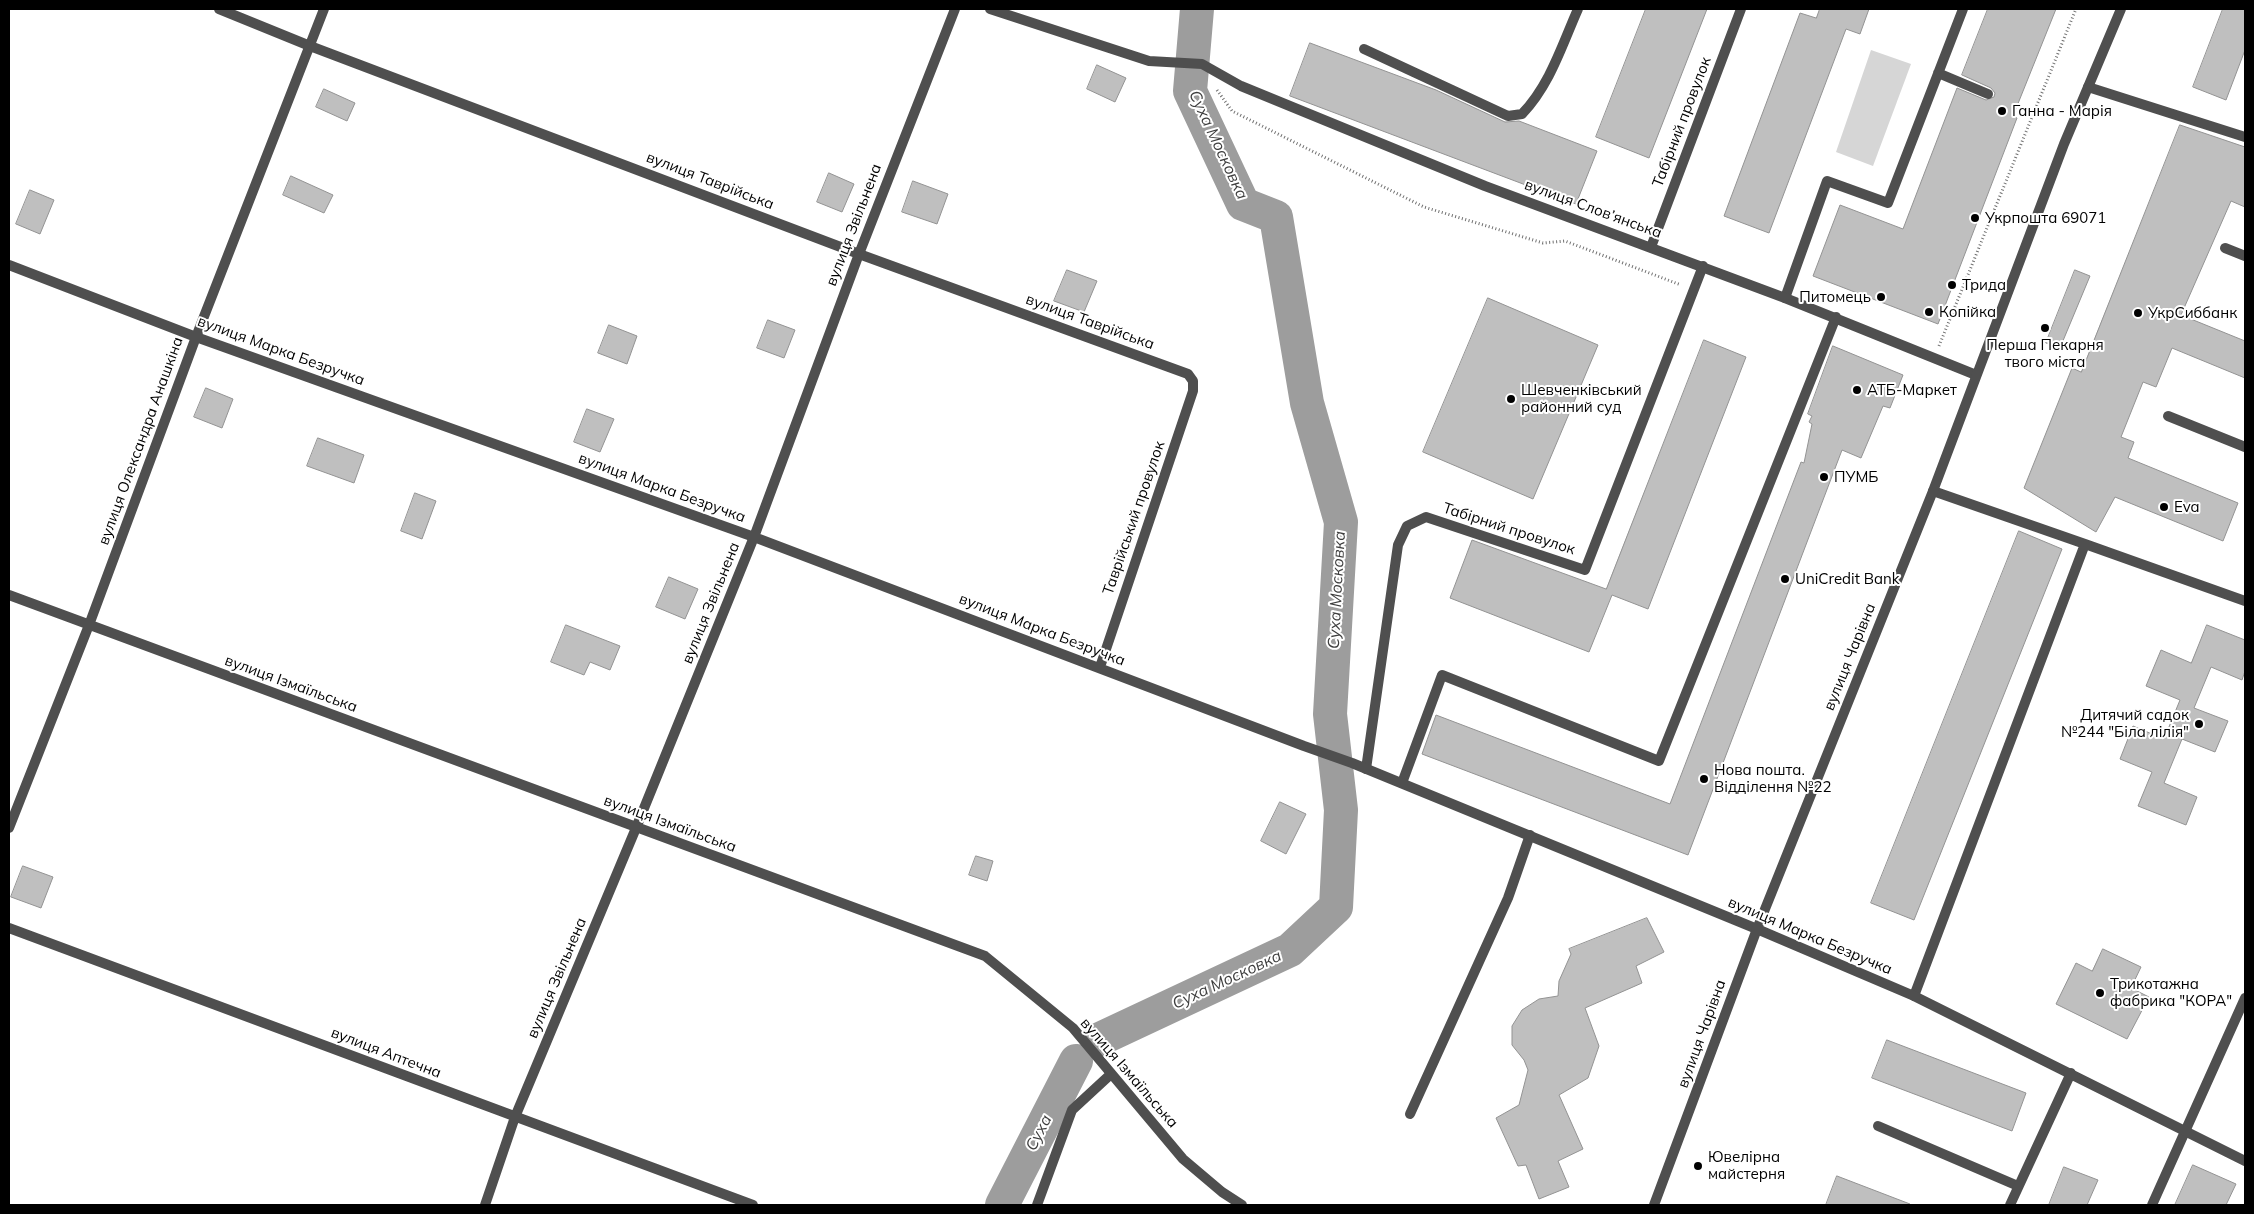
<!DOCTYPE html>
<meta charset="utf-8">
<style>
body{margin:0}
#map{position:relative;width:2254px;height:1214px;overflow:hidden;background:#fff;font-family:Mulish,sans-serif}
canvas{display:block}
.frame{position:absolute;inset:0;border:10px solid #000;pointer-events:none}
</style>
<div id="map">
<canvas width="2254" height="1214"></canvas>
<div class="frame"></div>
</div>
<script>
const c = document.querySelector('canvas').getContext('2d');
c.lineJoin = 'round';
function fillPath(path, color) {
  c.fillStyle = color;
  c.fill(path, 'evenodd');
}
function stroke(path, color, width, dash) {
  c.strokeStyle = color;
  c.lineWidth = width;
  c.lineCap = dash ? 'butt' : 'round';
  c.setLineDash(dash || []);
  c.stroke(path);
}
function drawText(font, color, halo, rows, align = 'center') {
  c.font = font + ' Mulish,sans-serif';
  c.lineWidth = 4;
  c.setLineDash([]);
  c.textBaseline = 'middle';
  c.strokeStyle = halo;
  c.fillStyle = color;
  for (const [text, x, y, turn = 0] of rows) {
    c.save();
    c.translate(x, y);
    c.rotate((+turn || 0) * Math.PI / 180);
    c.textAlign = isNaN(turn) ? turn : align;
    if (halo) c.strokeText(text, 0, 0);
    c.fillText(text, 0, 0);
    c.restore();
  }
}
fillPath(new Path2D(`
 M1871,50l40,14 -38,102 -37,-14z`), '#d6d6d6');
stroke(new Path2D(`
 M1098,1040l192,-90 46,-43 5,-97 -11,-96 11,-192 -34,-119 -31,-186 -33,-13 -53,-113 7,-82
 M1002,1205l74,-144`), '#9d9d9d', 34);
const building = new Path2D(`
 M1646,9h61l-58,149 -53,-21z
 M1820,9h49l-9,25 -14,-5 -77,204 -45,-17 76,-203 16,5z
 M1988,9h68l-43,107 4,2 -79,206 -125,-48 27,-71 63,24 54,-141 29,12 8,-3 1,-4 -4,-5 -29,-13z
 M2223,9h22v41l-19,50 -33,-13z
 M1310,43l126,47 69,32 14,-1 78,30 -21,53 -286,-108z
 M1097,65l29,13 -11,24 -28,-13z
 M324,89l31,14 -8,18 -31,-14z
 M2180,125l65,22v60l-14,-6 -50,114 64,26v37l-73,-30 -16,39 -13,-5 -22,55 13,5 -6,16 110,45 -15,38 -108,-44 -19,35 -72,-44 48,-120 9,4z
 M829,173l25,11 -12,28 -25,-10z
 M291,176l42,19 -9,18 -41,-18z
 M913,181l35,13 -11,30 -35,-12z
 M30,190l24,10 -14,34 -24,-10z
 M1067,270l30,11 -13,31 -30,-11z
 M2075,270l15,6 -30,72 -14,-5z
 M1488,298l110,47 -65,154 -110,-47z
 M768,320l27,10 -11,28 -27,-10z
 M609,325l28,11 -10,28 -29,-11z
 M1704,340l42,17 -98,252 -36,-14 -23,57 -139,-54 22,-58 134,49z
 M1833,346l70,29 -13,33 -7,-2 -22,52 -19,-8 -154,405 -266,-101 14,-39 234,89 131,-342 3,1 8,-39 -3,-2 3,-6 -4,-2z
 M206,388l27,11 -11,29 -28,-11z
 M587,409l27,10 -14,33 -26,-10z
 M318,438l46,17 -10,28 -47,-17z
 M415,493l21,8 -14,38 -21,-8z
 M2019,531l43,18 -148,371 -43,-17z
 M669,577l29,12 -13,30 -29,-12z
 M566,625l54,21 -10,24 -20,-8 -6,13 -33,-13z
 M2207,625l38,15v31l-3,9 -31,-13 -17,41 34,13 -13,31 -33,-13 -18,44 33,14 -11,28 -48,-19 14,-34 -32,-13 13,-33 31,13 16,-39 -34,-14 15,-36 30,13z
 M1280,802l26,12 -20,40 -25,-13z
 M976,856l17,5 -6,20 -18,-6z
 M23,866l30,11 -12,31 -30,-11z
 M1647,918l17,34 -28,14 6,17 -57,25 14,38 -11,32 -29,17 24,54 -25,12 11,26 -30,12 -13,-34 -8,1 -22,-48 23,-13 9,-35 -4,-10 -12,-15v-19l10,-16 17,-11 19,-3 1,-15 12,-27 -2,-5z
 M2103,949l38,18 -10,21 18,9 -22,42 -71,-35 20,-41 16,8z
 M1887,1040l139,53 -14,38 -140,-53z
 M2193,1165l43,19 -10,21h-51z
 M2064,1167l34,13 -11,25h-38z
 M1837,1176l73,28v1h-84z`);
fillPath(building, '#bfbfbf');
stroke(building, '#939393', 1);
stroke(new Path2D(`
 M1217,90l15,21 192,96 119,36 22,-2 116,44
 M1939,346l137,-337`), '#717171', 3, [1, 2.5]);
stroke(new Path2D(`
 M1364,49l144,67 14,-2c28,-29 40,-69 56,-105
 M1938,73l50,21
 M2088,87l157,50
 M2225,248l20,8
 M1785,298l42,-117 61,22 75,-194
 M2168,416l77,31
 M1933,491l152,53
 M1366,769l32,-224 9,-19 19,-9 159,53 118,-304
 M1402,783l40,-108 217,86 177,-444
 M1914,996l171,-452 160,57
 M1410,1114l98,-216 22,-63
 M1878,1126l140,60
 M2152,1205l93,-207`), '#4f4f4f', 10);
stroke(new Path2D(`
 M219,9l91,37 549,208 329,120 5,7v10l-93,276
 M990,9l159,52 53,3 39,22 244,100 300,112 191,77
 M1651,247l90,-238
 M9,265l187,72 558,200 550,209 48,17 405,166 157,67 331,165
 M9,595l976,361 88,72 110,131 39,33 20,13
 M9,828l80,-203 107,-288 128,-328
 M9,928l744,277
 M485,1205l30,-88 121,-289 118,-291 105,-283 96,-245
 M1037,1205l35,-95 39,-36
 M2010,1205l61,-132`), '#4f4f4f', 10);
stroke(new Path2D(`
 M1654,1205l103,-276 176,-438 131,-347 57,-135`), '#4f4f4f', 10);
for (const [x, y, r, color] of [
 [2002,111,5,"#000"],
 [1975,218,5,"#000"],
 [1952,285,5,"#000"],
 [1881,297,5,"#000"],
 [1929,312,5,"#000"],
 [2138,313,5,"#000"],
 [2045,328,5,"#000"],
 [1857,390,5,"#000"],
 [1511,399,5,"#000"],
 [1824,477,5,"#000"],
 [2164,507,5,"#000"],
 [1785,579,5,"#000"],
 [2199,724,5,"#000"],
 [1704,779,5,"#000"],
 [2100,993,5,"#000"],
 [1698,1166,5,"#000"]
]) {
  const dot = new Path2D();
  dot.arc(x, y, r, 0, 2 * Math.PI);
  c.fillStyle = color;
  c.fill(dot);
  stroke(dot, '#fff', 2);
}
drawText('15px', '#000', '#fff', [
 ["Ганна - Марія",2012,111],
 ["Укрпошта 69071",1985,218],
 ["Трида",1962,285],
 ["Питомець",1871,297,"right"],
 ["Копійка",1939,312],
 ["УкрСиббанк",2148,313],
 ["Перша Пекарня",2045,345,"center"],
 ["твого міста",2045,362,"center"],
 ["Шевченківський",1521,390],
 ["районний суд",1521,407],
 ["АТБ-Маркет",1867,390],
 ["ПУМБ",1834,477],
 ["Eva",2174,507],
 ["UniCredit Bank",1795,579],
 ["Дитячий садок",2189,715,"right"],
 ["№244 \"Біла лілія\"",2189,732,"right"],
 ["Нова пошта.",1714,770],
 ["Відділення №22",1714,787],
 ["Трикотажна",2110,984],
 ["фабрика \"КОРА\"",2110,1001],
 ["Ювелірна",1708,1157],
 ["майстерня",1708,1174]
], 'left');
drawText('15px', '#000', '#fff', [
 ["Табірний провулок",1682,122,-69],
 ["вулиця Таврійська",710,181,21],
 ["вулиця Слов’янська",1593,209,20],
 ["вулиця Звільнена",854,225,-69],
 ["вулиця Таврійська",1090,322,20],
 ["вулиця Марка Безручка",281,351,20],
 ["вулиця Олександра Анашкіна",141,441,-70],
 ["вулиця Марка Безручка",662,488,20],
 ["Таврійський провулок",1134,518,-71],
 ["Табірний провулок",1509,529,18],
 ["вулиця Звільнена",711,603,-68],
 ["вулиця Марка Безручка",1042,630,21],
 ["вулиця Чарівна",1850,657,-68],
 ["вулиця Ізмаїльська",291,684,20],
 ["вулиця Ізмаїльська",670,824,20],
 ["вулиця Марка Безручка",1810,936,23],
 ["вулиця Звільнена",557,978,-67],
 ["вулиця Чарівна",1702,1034,-70],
 ["вулиця Аптечна",386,1053,21],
 ["вулиця Ізмаїльська",1129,1073,49]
]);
drawText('italic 16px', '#3e3e3e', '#fff', [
 ["Суха Московка",1218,145,65],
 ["Суха Московка",1337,590,-87],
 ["Суха Московка",1227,980,-25],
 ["Суха",1039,1133,-63]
]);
</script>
